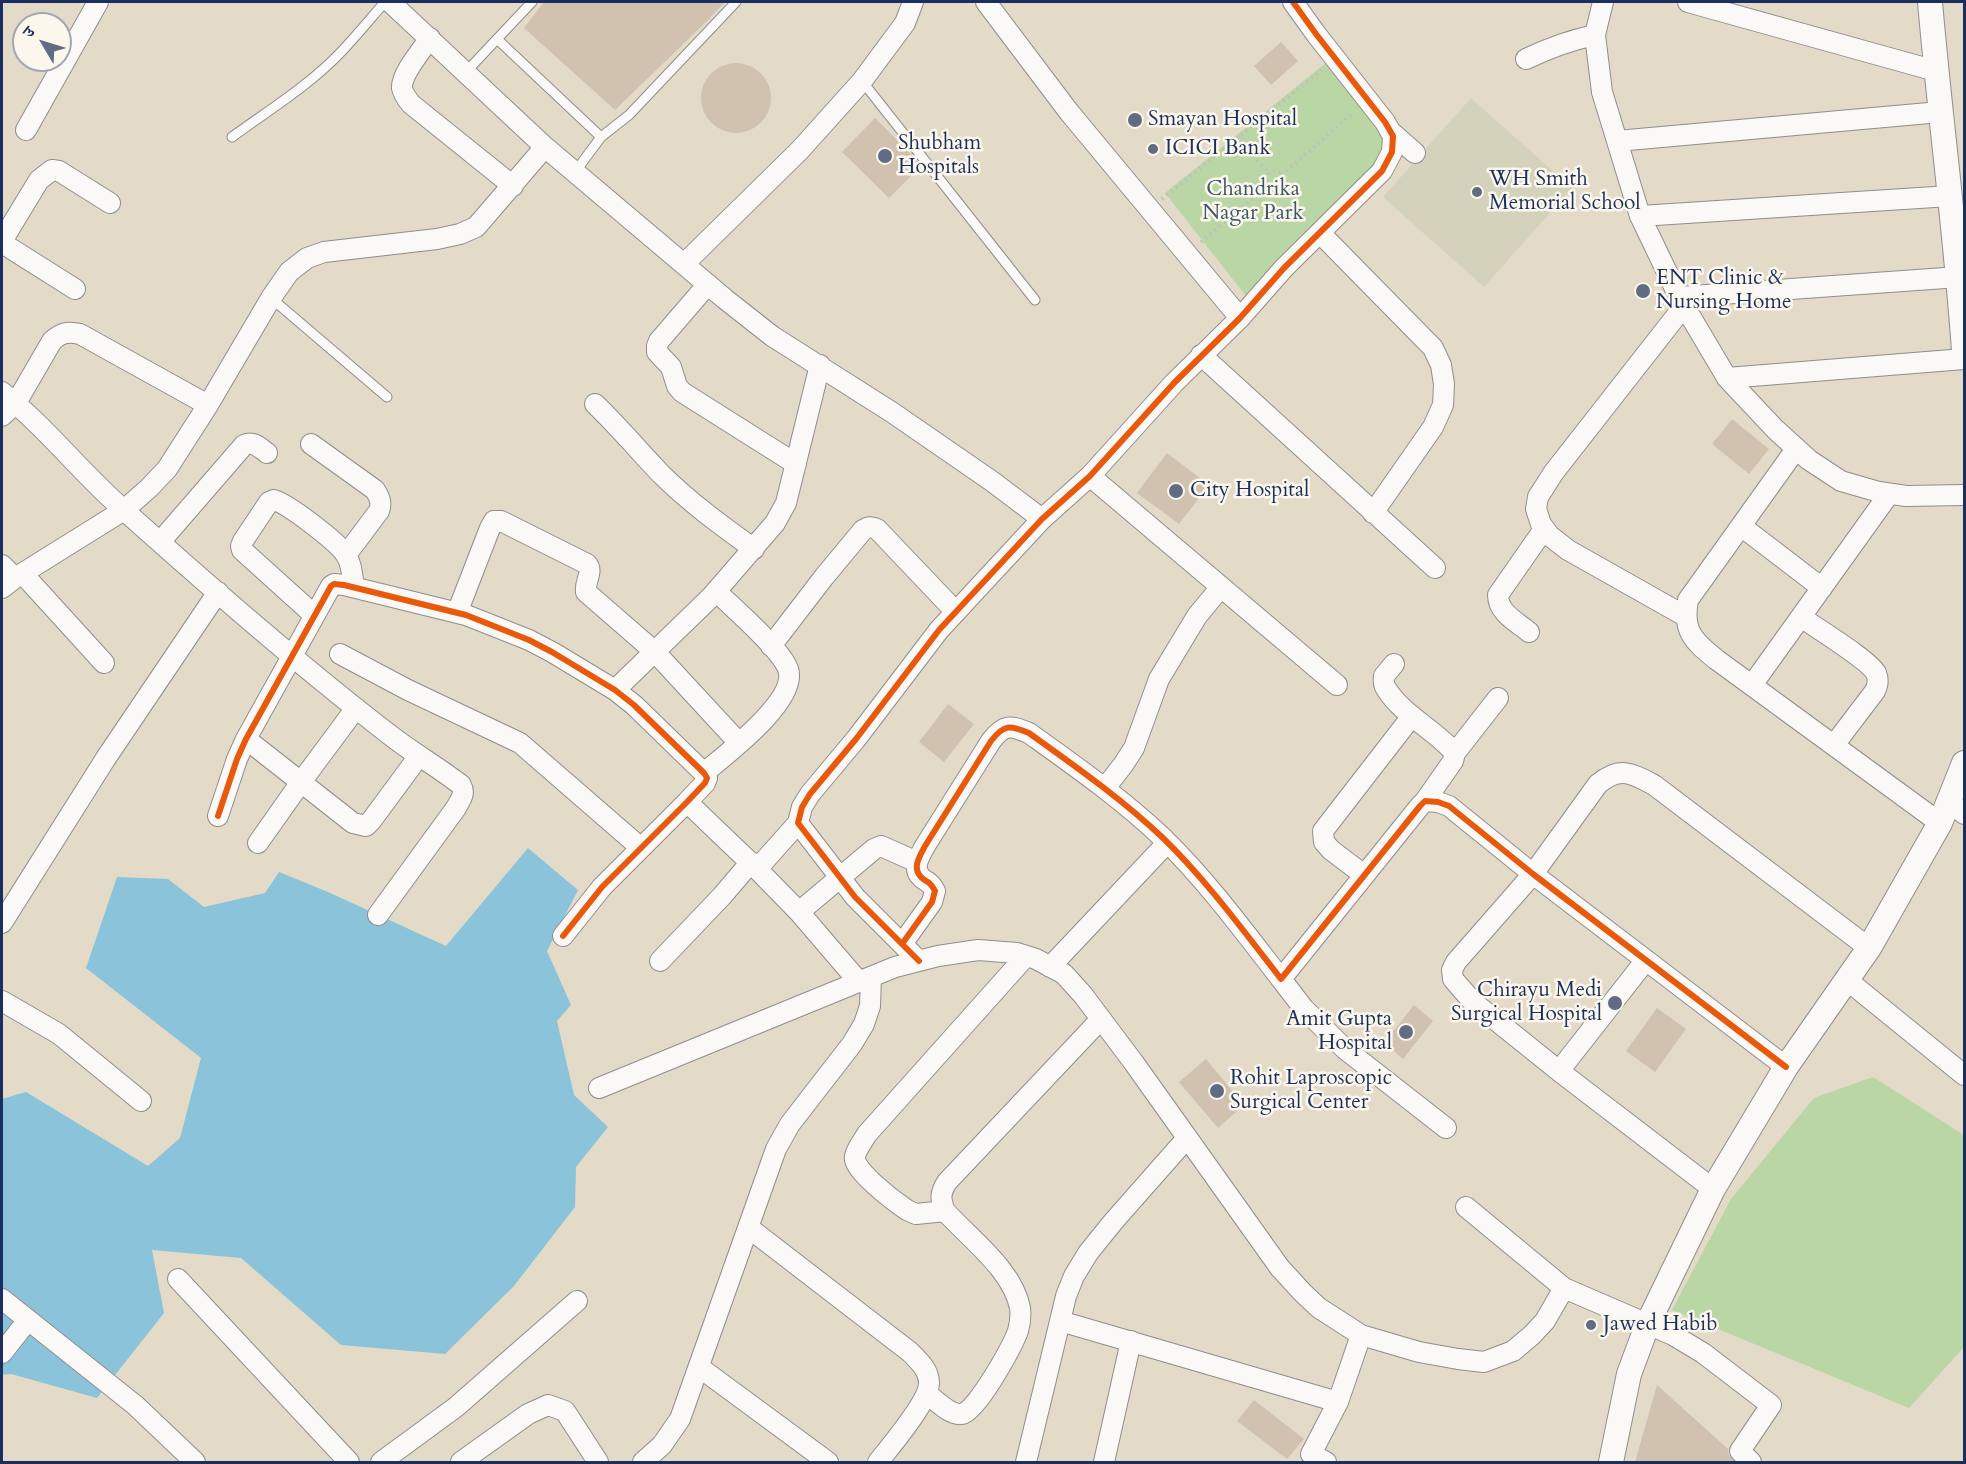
<!DOCTYPE html>
<meta charset="utf-8">
<style>
body{margin:0}
#map{position:relative;width:1966px;height:1464px;overflow:hidden;background:#e3dac8;font-family:Cardo,"Noto Serif Devanagari",serif}
canvas{display:block}
.frame{position:absolute;inset:0;border:3px solid #1b2f5e;pointer-events:none}
.north{position:absolute;left:12px;top:12px;width:60px;height:60px;box-sizing:border-box;background:#fbf7ec;border:2px solid #a1a7b3;border-radius:50%;rotate:308deg;font-size:16px;font-weight:700;line-height:24px;text-align:center;color:#1b2f5e}
.north::after{content:'';display:block;margin:auto;width:21px;height:27px;background:#616b83;clip-path:polygon(50% 0,100% 100%,50% 72%,0 100%)}
</style>
<div id="map">
<canvas width="1966" height="1464"></canvas>
<div class="frame"></div>
<div class="north">उ</div>
</div>
<script>
const c = document.querySelector('canvas').getContext('2d');
c.lineJoin = 'round';
function fillPath(path, color) {
  c.fillStyle = color;
  c.fill(path, 'evenodd');
}
function stroke(path, color, width, dash) {
  c.strokeStyle = color;
  c.lineWidth = width;
  c.lineCap = dash ? 'butt' : 'round';
  c.setLineDash(dash || []);
  c.stroke(path);
}
function drawText(font, color, halo, rows, align = 'center') {
  c.font = font + ' Cardo,serif';
  c.lineWidth = 5;
  c.setLineDash([]);
  c.textBaseline = 'middle';
  c.strokeStyle = halo;
  c.fillStyle = color;
  for (const [text, x, y, turn = 0] of rows) {
    c.save();
    c.translate(x, y);
    c.rotate((+turn || 0) * Math.PI / 180);
    c.textAlign = isNaN(turn) ? turn : align;
    if (halo) c.strokeText(text, 0, 0);
    c.fillText(text, 0, 0);
    c.restore();
  }
}
fillPath(new Path2D(`
 M1471,98l101,90 -88,99 -101,-90z`), '#d4d2bb');
fillPath(new Path2D(`
 M1327,62l59,75 -5,25 -135,134 -81,-103z
 M1873,1077l91,58v212l-55,61 -237,-98 59,-111 83,-101z`), '#bad6a4');
fillPath(new Path2D(`
 M528,848l50,42 -31,61 24,54 -14,16 17,74 34,32 -32,40 -1,40 -61,79 -69,68 -104,-9 -100,-87 -89,-8 12,63 -67,85 -86,-24 -9,1v-276l24,-7 122,74 32,-28 21,-80 -115,-90 31,-91 51,2 36,28 61,-14 14,-21 49,20 118,54z`), '#8bc4da');
fillPath(new Path2D(`
 M544,2h181l-19,20 -91,88 -91,-82z
 M1281,42l17,19 -27,24 -17,-19z
 M701 98a35 35 0 1 1 70 0a35 35 0 1 1-70 0Z
 M875,118l37,37 9,11 -32,32 -47,-46z
 M1732,419l37,30 -20,25 -37,-30z
 M1167,453l42,32 -30,39 -42,-31z
 M948,704l26,20 -30,38 -25,-20z
 M1414,1005l19,16 -30,38 -19,-16z
 M1657,1008l29,21 -31,43 -29,-21z
 M1206,1059l38,46 -26,23 -39,-46z
 M1657,1385l71,64 1,6 6,7h-100z
 M1254,1400l50,39 -17,20 -50,-38z`), '#d0c2af');
const service = new Path2D(`
 M497,39l35,-37
 M466,72l31,-33 104,98 -26,35
 M862,81l173,219
 M232,137c37,-27 78,-52 110,-86 15,-16 29,-33 43,-49
 M601,137l28,-22 107,-113
 M271,298l116,99`);
const minor = new Path2D(`
 M390,2l155,145 180,152 47,37 121,77 100,69 49,37
 M986,2l83,110 171,206
 M1603,2l-8,33 7,57 38,124 39,81 48,81 48,51 34,31 32,21 38,11 27,4 58,-1
 M1688,2l248,69
 M430,38c-8,12 -29,36 -28,50 1,6 5,11 9,16l102,82
 M1526,59c23,-11 45,-19 69,-24
 M26,130l72,-128
 M1390,131l25,22
 M1617,141l323,-29
 M1640,216l310,-20
 M1320,233l113,115 8,17 3,19 -1,21 -10,22 -60,86
 M2,241l37,-61 13,-10 7,1 51,32
 M2,243l73,46
 M684,264l116,-114 62,-69 43,-58 8,-21
 M708,284l-49,57 -2,5v6l14,15 6,19 5,6 114,72
 M1679,297l280,-20
 M1684,306l-130,166 -16,25 -2,12 5,15 9,12 18,14 117,66
 M1201,355l234,213
 M1727,378l237,-19
 M2,392c45,36 80,82 124,120 86,77 173,153 264,223 23,18 48,32 71,50 5,9 -1,15 -5,23l-78,107
 M595,404c23,22 44,47 66,70 28,28 61,52 93,75
 M2,416l14,-13 36,-62c9,-8 15,-10 28,-7l128,71
 M311,444l64,46c5,8 7,13 4,21l-33,44
 M1796,449l-108,151c-6,31 6,42 29,60l223,163
 M1090,476l247,209
 M1741,526l81,62
 M160,542l84,-97c9,-5 16,3 23,8
 M2,565l13,13
 M23,574l81,89
 M2,588l13,-10 109,-68 25,-22 18,-19 41,-64 63,-107 18,-26 18,-14 17,-6 113,-13 23,-5 16,-7 69,-80
 M457,613l33,-85 4,-7h7l86,43c7,8 -3,18 -1,28l69,60 84,91
 M314,615l-72,-65 -1,-4 2,-5 26,-39 5,-2c14,4 64,42 72,55 6,9 6,21 8,32
 M1801,617c15,11 68,43 75,56 3,7 2,12 -1,18l-41,54
 M1529,632c-12,-10 -31,-19 -31,-37l46,-66
 M771,646l53,-69 39,-47c5,-3 8,-4 14,-1l79,83
 M340,654l68,36 112,53 121,105
 M1394,664l-10,12c-1,6 0,10 3,14 16,25 48,40 68,63l-2,8 -28,40
 M1752,685l137,-191
 M615,690l96,-93 64,-74 11,-20 34,-138
 M246,739l107,84 13,3 5,-5 48,-65
 M1455,753l43,-55
 M704,773c21,-18 95,-73 84,-104 -8,-21 -55,-61 -72,-78
 M1105,788l18,-23 11,-17 25,-69 38,-63 24,-29
 M687,802l70,67 42,43 60,70
 M1950,802l14,12
 M218,816l19,-57 9,-20 85,-153 3,-2 10,1 122,30 63,25 23,12 63,38 19,15 70,68 3,5 -2,5 -18,19 -85,85 -39,49
 M258,843l43,-61 55,-74
 M757,869l41,-46
 M1364,875l-33,-25 -7,-8 -1,-11 89,-115
 M799,912l75,-63 7,-3 36,16
 M2,923l104,-165 112,-166
 M902,944l30,-42 3,-11c-6,-11 -6,-7 -13,-13 -11,-10 -2,-22 3,-32l66,-105c13,-17 19,-16 38,-8 46,33 93,66 134,105 44,43 80,92 118,141l139,-173 5,-5 13,1 11,4 84,68 253,193
 M660,961l62,-65 29,-34
 M919,961l-64,-64 -57,-74 4,-16 8,-13 46,-55 83,-109 103,-111 48,-43 84,-93 66,-65 44,-50 98,-97 10,-19 1,-16 -8,-14 -69,-88 -23,-32
 M1050,967l117,-124
 M1281,979l23,30 41,40 101,79
 M1847,980l117,95
 M2,1001l57,33 82,67
 M1559,1071l87,-111
 M599,1088l296,-121 43,-11 40,-6 39,3 19,6 28,15 19,21 51,68 146,205 23,25 16,15 42,27 58,17 39,7 26,3 29,-11 19,-16 13,-14 19,-33
 M1713,1189l-154,-118 -86,-69 -20,-23 -1,-9 4,-8 77,-88 65,-90c22,-18 33,-11 56,1l215,163
 M1466,1207l98,81 109,47 30,18 68,52 -31,46 11,11
 M945,1211l-29,3 -9,-4c-12,-8 -56,-41 -52,-54 2,-8 8,-15 12,-22l159,-178
 M749,1228l161,124c9,9 19,18 19,31 0,18 -39,64 -51,79
 M178,1279l171,183
 M2,1299l133,106 60,57
 M1060,1321l6,-25 8,-20 14,-23 25,-31 74,-84
 M2,1353l26,-33
 M699,1367l129,95
 M927,1394c9,6 23,22 35,20 15,-3 50,-67 56,-83 2,-7 3,-15 2,-23 -7,-38 -50,-69 -75,-97 -5,-12 -5,-18 2,-29l154,-163
 M1338,1402l23,-67
 M381,1462l75,-55 121,-106
 M461,1462l67,-48 20,-9 17,6 33,51
 M643,1462l19,-17 18,-26 96,-270 14,-25 62,-80 12,-20 6,-18 1,-29
 M1026,1462l34,-141 278,81 -27,52 15,8
 M1104,1462l27,-121`);
const tertiary = new Path2D(`
 M1930,2c10,116 26,232 34,349
 M1611,1462l18,-88 19,-51 65,-134 73,-122 83,-119 71,-125 24,-60`);
stroke(service, '#8f8e8d', 11);
stroke(minor, '#8f8e8d', 22);
stroke(tertiary, '#8f8e8d', 26);
stroke(new Path2D(`
 M1238,137l31,37
 M1266 180a9 9 0 1 1 18 0a9 9 0 1 1-18 0Z
 M1282,175l72,-63
 M1281,188l27,31
 M1162,199l160,-129
 M1201,242l67,-57`), '#bebec0', 4, [1.5, 4.5]);
stroke(service, '#fbf9f7', 9);
stroke(minor, '#fbf9f7', 20);
stroke(tertiary, '#fbf9f7', 24);
stroke(new Path2D(`
 M218,816l19,-57 9,-20 85,-153 3,-2 10,1 122,30 63,25 23,12 63,38 19,15 70,68 3,5 -2,5 -18,19 -85,85 -39,49
 M902,944l30,-42 3,-11c-6,-11 -6,-7 -13,-13 -11,-10 -2,-22 3,-32l66,-105c13,-17 19,-16 38,-8 46,33 93,66 134,105 44,43 80,92 118,141l139,-173 5,-5 13,1 11,4 84,68 253,193
 M919,961l-64,-64 -57,-74 4,-16 8,-13 46,-55 83,-109 103,-111 48,-43 84,-93 66,-65 44,-50 98,-97 10,-19 1,-16 -8,-14 -69,-88 -23,-32`), '#e8590c', 6);
for (const [x, y, r, color] of [
 [1135,120,8,"#616b83"],
 [1153,149,6,"#616b83"],
 [885,156,8,"#616b83"],
 [1477,192,6,"#616b83"],
 [1643,291,8,"#616b83"],
 [1176,491,8,"#616b83"],
 [1615,1003,8,"#616b83"],
 [1406,1032,8,"#616b83"],
 [1217,1091,8,"#616b83"],
 [1591,1325,6,"#616b83"]
]) {
  const dot = new Path2D();
  dot.arc(x, y, r, 0, 2 * Math.PI);
  c.fillStyle = color;
  c.fill(dot);
  stroke(dot, '#fbf7ec', 2);
}
drawText('21px', '#1b2f5e', '#fbf7ec', [
 ["Smayan Hospital",1148,120],
 ["Shubham",898,144],
 ["Hospitals",898,168],
 ["ICICI Bank",1165,149],
 ["WH Smith",1489,180],
 ["Memorial School",1489,204],
 ["ENT Clinic &",1656,279],
 ["Nursing Home",1656,303],
 ["City Hospital",1190,491],
 ["Chirayu Medi",1602,991,"right"],
 ["Surgical Hospital",1602,1015,"right"],
 ["Amit Gupta",1392,1020,"right"],
 ["Hospital",1392,1044,"right"],
 ["Rohit Laproscopic",1230,1079],
 ["Surgical Center",1230,1103],
 ["Jawed Habib",1603,1325]
], 'left');
drawText('21px', '#3a5868', '#fbf7ec', [
 ["Chandrika",1253,190],
 ["Nagar Park",1253,214]
]);
</script>
